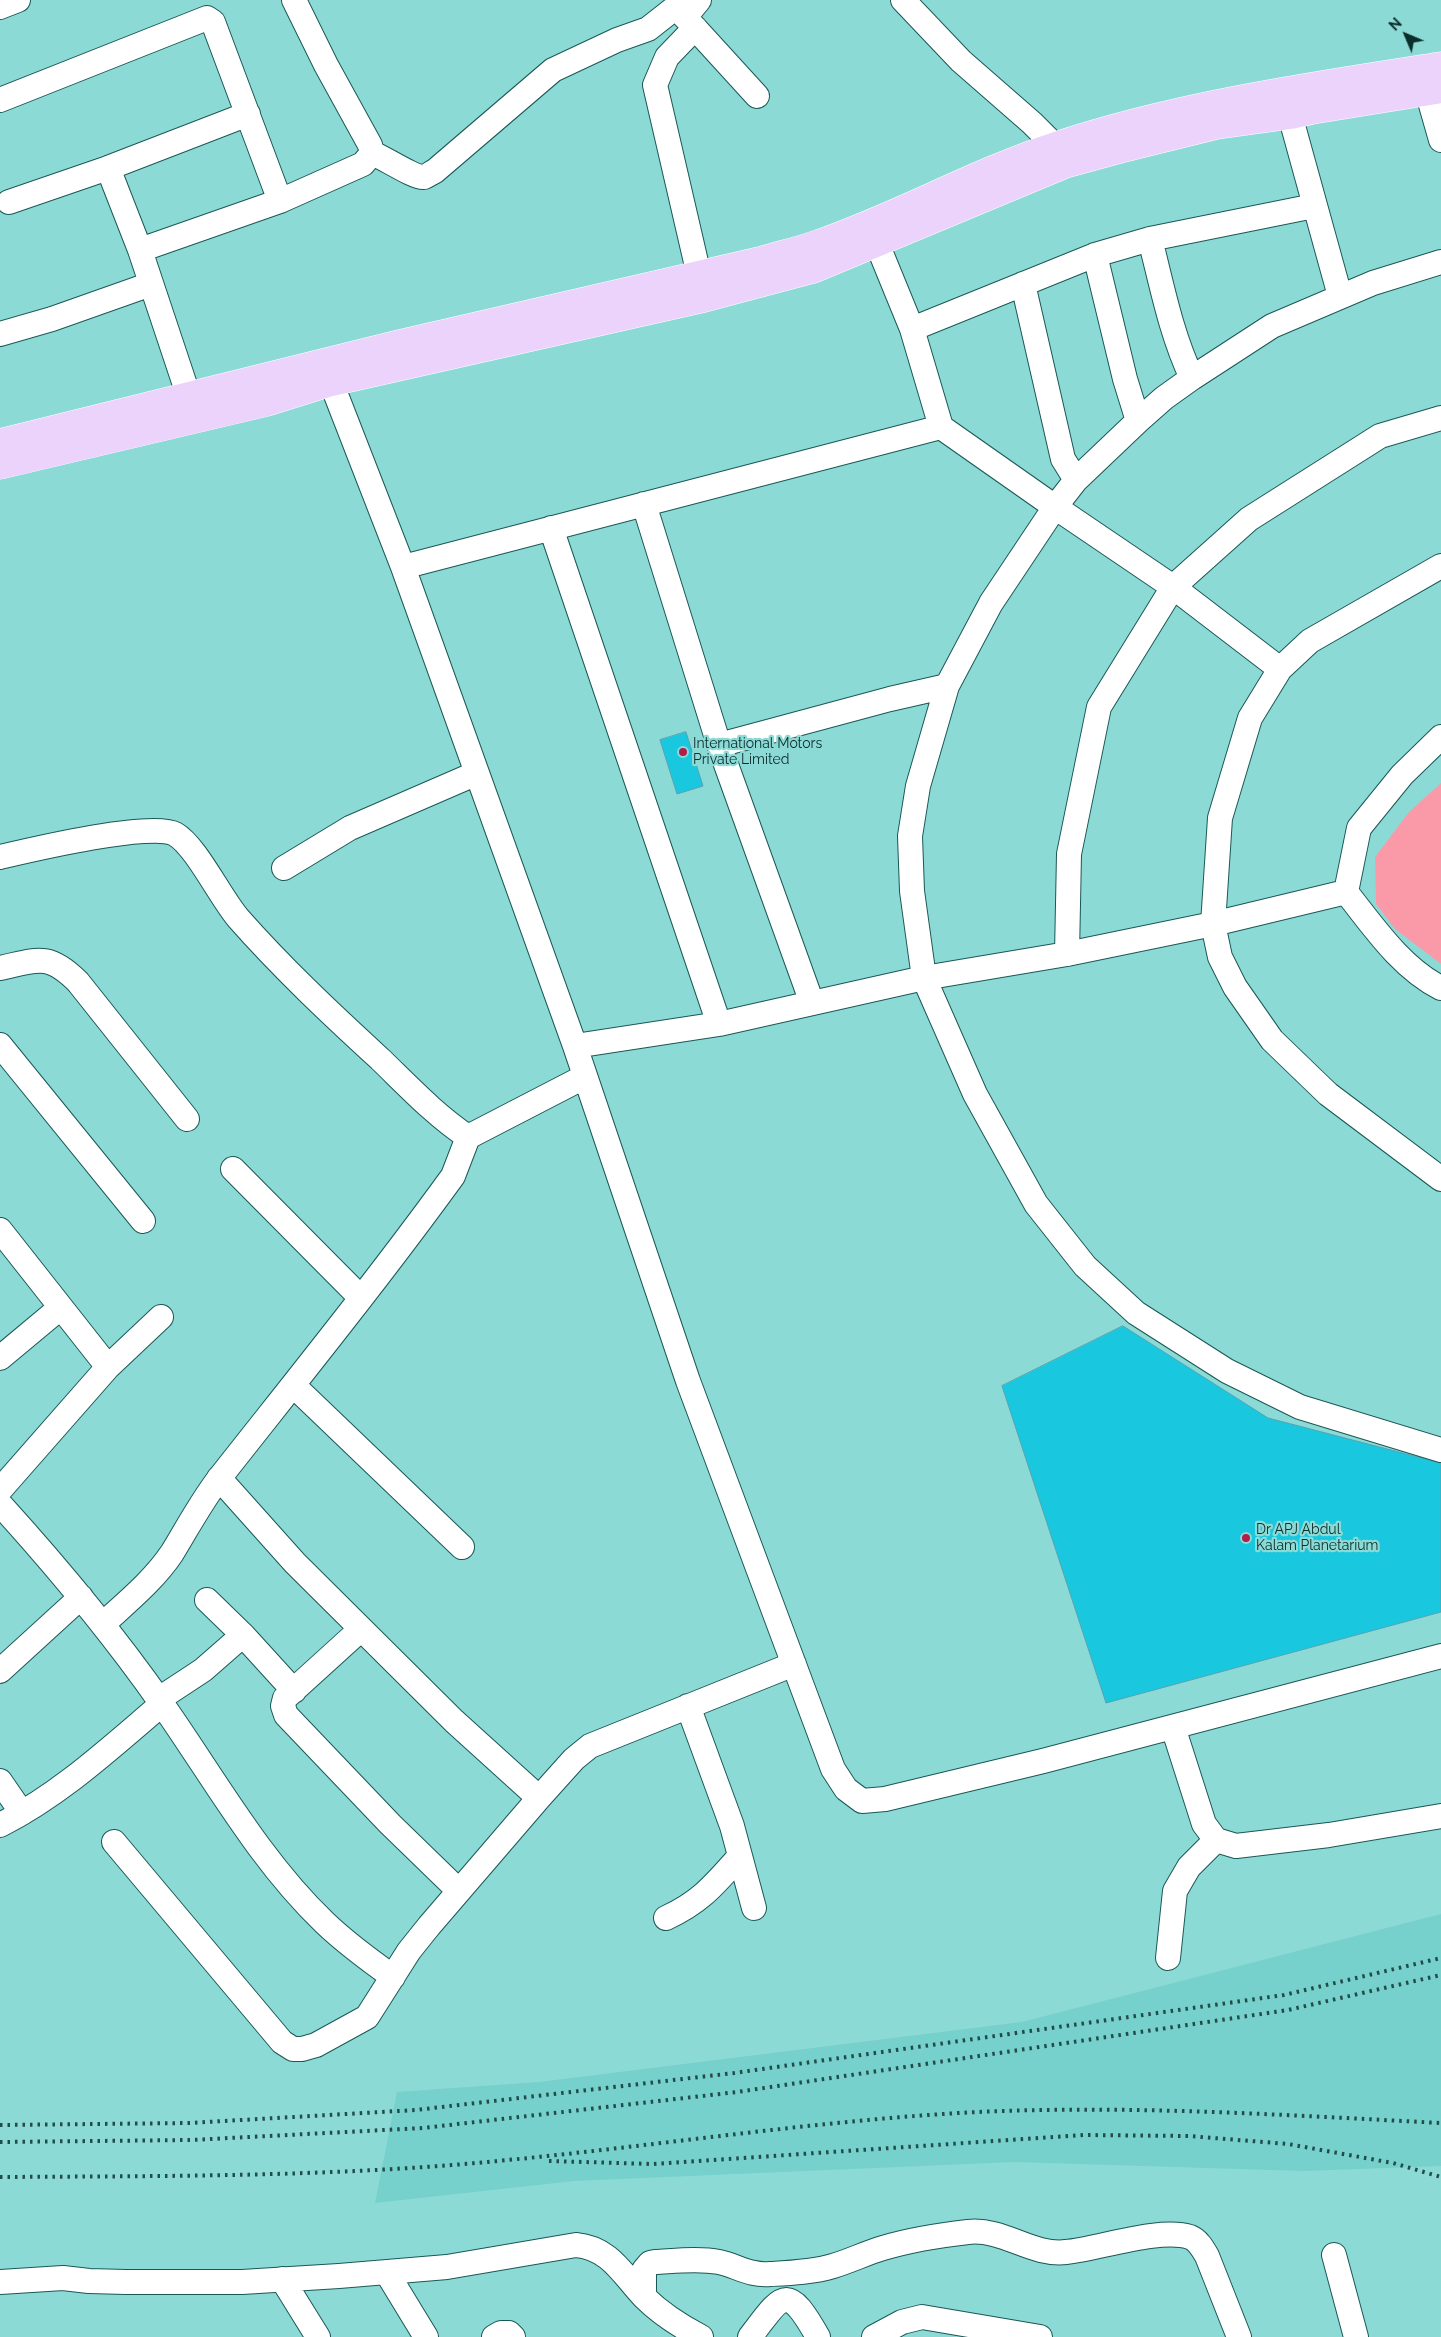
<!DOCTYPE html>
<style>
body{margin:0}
#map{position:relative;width:1441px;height:2337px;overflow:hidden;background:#8cdad6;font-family:Raleway,sans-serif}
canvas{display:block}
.north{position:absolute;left:1381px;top:10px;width:50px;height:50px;-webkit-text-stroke:4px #8cdad6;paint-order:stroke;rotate:315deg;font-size:14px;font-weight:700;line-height:20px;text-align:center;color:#0b2d2c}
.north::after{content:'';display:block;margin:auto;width:18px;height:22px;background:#0b2d2c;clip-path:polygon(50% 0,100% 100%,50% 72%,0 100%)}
</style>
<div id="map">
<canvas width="1441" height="2337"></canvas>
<div class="north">N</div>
</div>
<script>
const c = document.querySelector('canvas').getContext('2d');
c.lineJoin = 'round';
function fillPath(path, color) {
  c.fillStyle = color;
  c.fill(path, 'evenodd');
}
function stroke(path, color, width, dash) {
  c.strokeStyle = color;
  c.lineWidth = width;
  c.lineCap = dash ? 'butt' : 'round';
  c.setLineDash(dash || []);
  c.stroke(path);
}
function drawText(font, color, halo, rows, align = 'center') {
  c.font = font + ' Raleway,sans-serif';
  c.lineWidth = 4.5;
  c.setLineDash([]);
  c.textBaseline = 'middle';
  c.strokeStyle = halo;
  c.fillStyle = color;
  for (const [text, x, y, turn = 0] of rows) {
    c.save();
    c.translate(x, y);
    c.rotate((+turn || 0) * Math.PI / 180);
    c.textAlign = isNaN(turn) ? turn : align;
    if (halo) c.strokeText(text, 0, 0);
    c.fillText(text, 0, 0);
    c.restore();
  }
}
fillPath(new Path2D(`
 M1441,1914v252l-138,5 -289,-9 -440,19 -199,22 22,-111 142,-10 483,-60z`), '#76d0cb');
fillPath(new Path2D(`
 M1441,783v181l-46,-35 -19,-25 -1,-47 34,-45z`), '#fa9aa8');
const building = new Path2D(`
 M686,732l17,54 -26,8 -17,-54z
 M1123,1326l145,92 173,45v149l-335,91 -104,-317z`);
fillPath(building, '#19c7df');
stroke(building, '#57a3b1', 1);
const minor = new Path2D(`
 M903,0l58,61 71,62 23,23
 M0,7l18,-7
 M684,16l73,80
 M685,17l14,-17
 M695,28l-28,29 -12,28 44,190
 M1427,91l14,49
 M0,100l207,-82 6,4 67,179
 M1290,115l50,181
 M372,153c11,4 44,26 52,24 3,-1 7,-4 11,-6l118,-101 64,-30 31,-11 28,-22
 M108,168l32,82 49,147
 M9,202l99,-34 140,-54
 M1150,239c12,47 21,95 42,139
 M140,250l140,-49 83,-37 9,-11 -2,-8 -44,-80 -32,-65
 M1095,255l30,124 13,42
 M1023,284l40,175 13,21
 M912,329l183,-74 55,-16 164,-33
 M0,334l52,-15 99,-35
 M331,382l72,185 538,-140 -29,-98 -36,-88
 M941,427l114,80 -64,96 -44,83 -29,100 -8,50 2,55 12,87 51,116 61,110 49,62 51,47 91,58 73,36 141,43
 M644,504l75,241 93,258
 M551,528l168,496
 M1441,566l-131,75 -30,28 -30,49 -30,100 -7,106 7,33 15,30 37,53 56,54 113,85
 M403,567l172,479 144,-22 205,-46 143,-24 146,-30 133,-32 13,-64 43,-53 39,-38
 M1280,669l-107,-82 -118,-80 21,-27 62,-59 26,-23 28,-20 80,-52 101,-43 68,-21
 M719,745l171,-46 57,-13
 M0,857c30,-7 152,-36 175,-23 21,12 45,63 63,84 44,50 93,96 142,141 28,27 55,56 88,78l116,-60
 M284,868l66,-40 127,-55
 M1346,892c27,34 55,76 95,96
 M1067,954l2,-100 30,-147 74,-120 76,-68 131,-83 61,-18
 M0,968c37,-8 48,-16 78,14l109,137
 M0,1045l143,176
 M575,1046l113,335 145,388 13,20 16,12 23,-2 158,-38 398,-105
 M233,1169l128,129
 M0,1230l108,137
 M0,1358l60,-50
 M294,1386l168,161
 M219,1478l76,85 159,158 85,77
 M0,1490l108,-123 53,-50
 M0,1504c58,64 113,130 162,200 52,74 97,156 163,219 21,20 44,37 68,54
 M207,1600l36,35 51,56
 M103,1624c24,-22 51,-44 69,-71 16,-26 30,-53 49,-77 78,-99 158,-198 232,-300l15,-39
 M361,1629l-76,69 -2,8 3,9 104,109 69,67
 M0,1671l81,-74
 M688,1706l44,120 22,82
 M1173,1727l31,97 12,16 20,6 93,-11 112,-19
 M0,1781l22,32
 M0,1825c61,-31 110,-77 162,-121v-7l41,-27 40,-35
 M114,1842l168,200 11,7h9l14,-4 51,-28 42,-66 20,-25 110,-128 35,-39 16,-13 204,-82
 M666,1918c35,-16 49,-34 74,-62
 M1168,1958l7,-67 14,-24 27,-27
 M1334,2255l22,82
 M387,2273l39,64
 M282,2279l36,58
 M0,2282l63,-4 26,3 37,1h116l97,-6 108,-9 129,-22c34,3 47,30 68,52 17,17 36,29 57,40
 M644,2297v-27l6,-7 5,-1c20,-1 44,-4 64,0 18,4 32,14 51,12 20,-1 44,-2 63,-8 17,-5 33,-13 50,-18 27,-8 58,-13 85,-16 36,-4 63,24 98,20 32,-3 94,-25 124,-15 8,3 13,12 17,19l32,81
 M494,2337l7,-4h8l4,4
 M750,2337c33,-43 37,-55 68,0
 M874,2337l28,-15 20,-5 118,20`);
const major = new Path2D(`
 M0,443l399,-99 361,-83c19,-6 39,-10 58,-17 81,-28 156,-71 238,-98 123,-41 257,-60 385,-80
 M0,465l267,-63 64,-20 373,-84 109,-29 252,-105 55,-15 97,-24 73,-10 22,-5 129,-21`);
stroke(minor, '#1a5855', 26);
stroke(major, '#fff', 29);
stroke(minor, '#fff', 24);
stroke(major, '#ebd3fb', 28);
stroke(new Path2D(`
 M0,2125l189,-2 227,-13 318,-37 550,-78 157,-37
 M0,2142l191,-2 232,-12 314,-36 551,-82 153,-35
 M549,2161l104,3 431,-29 105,1 99,8 105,19 48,14
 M0,2177c169,-1 339,0 508,-17 156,-15 312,-40 469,-48 155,-7 309,3 464,11`), '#224c4b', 4, [2.5, 5]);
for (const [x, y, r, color] of [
 [683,752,5,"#b01e49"],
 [1246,1538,5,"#b01e49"]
]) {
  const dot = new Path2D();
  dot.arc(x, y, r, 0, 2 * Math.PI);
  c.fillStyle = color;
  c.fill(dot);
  stroke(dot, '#8cdad6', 2);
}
drawText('14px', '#0b2d2c', '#8cdad6', [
 ["International Motors",693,744],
 ["Private Limited",693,760],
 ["Dr APJ Abdul",1256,1530],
 ["Kalam Planetarium",1256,1546]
], 'left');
</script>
